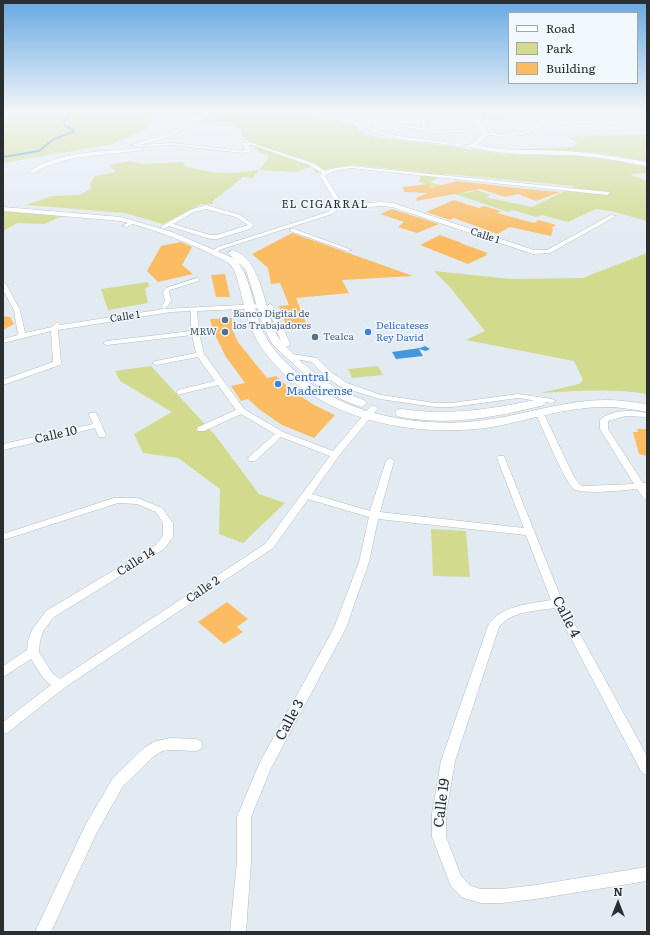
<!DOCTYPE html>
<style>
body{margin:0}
#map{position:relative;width:650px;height:935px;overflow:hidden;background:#e3ebf2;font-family:Literata,serif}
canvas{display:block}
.frame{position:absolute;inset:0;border:4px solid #2b2e31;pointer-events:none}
.legend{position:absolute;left:508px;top:12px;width:130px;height:72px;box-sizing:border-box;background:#f1f8fe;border:1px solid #a2a7ac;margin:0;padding:5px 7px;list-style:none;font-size:12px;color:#2b2e31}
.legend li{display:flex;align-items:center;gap:8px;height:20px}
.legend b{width:20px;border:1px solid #a2a7ac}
.north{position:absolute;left:598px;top:883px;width:40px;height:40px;-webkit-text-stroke:3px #f1f8fe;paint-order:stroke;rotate:0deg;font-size:11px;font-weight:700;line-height:16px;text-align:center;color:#2b2e31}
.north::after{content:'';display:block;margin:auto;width:14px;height:18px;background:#2b2e31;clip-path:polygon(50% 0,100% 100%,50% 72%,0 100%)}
</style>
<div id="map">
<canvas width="650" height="935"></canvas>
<div class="frame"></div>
<ul class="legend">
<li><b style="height:5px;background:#fff"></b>Road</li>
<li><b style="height:11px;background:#d1da8d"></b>Park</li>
<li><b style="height:11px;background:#fbbc63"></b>Building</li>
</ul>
<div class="north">N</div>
</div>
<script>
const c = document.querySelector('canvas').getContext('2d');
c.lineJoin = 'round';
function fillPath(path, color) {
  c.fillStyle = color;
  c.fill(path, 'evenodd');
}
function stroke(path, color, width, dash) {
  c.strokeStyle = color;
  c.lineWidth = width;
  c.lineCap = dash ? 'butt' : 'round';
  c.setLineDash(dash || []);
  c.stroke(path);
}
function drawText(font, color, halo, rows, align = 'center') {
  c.font = font + ' Literata,serif';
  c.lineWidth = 3;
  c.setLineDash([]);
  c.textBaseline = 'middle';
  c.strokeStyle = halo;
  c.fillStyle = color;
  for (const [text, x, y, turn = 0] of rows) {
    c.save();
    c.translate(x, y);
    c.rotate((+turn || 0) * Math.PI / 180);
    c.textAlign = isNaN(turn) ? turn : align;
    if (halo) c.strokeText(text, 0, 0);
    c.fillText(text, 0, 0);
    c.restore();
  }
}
fillPath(new Path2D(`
 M3,111h157l-5,2 -9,16 -33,15 -110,19z
 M215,111h55l59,9 27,6 5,6 14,5 23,3 50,6 56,8 85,2 58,11v6l-18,1 18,7v40l-36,-10 -15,-2 -28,13 -26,-7 -6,2 -24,-7 -4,2 -89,-30 2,-10 -69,-7 -21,3 -15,5 -4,-7 -16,6 -37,-2 -6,8 -10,-1 -30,24v3h-12l-38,20 -38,-11 -99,-8 26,-9 27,-1 12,-6 -1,-5 5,-8 21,-4 -7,-7 21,-4 13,3 40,-2 3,5 31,6h17l25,-3 11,-14 -10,-3 -19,-18 2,-1 -12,-12h-17l-19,3 13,-7 1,-5zM446,174l128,12h1l-43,21 -47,-10 5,-2 -13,-5 -10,3 -37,-11z
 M477,111h36l1,3c-8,8 -22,5 -32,6z
 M647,134v28c-21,-5 -42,-9 -64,-10 -27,-2 -53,2 -80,-2l69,-3 6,-5 -13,-5z
 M3,211l60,5 -19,8 -27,-1 -14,8z
 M647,253v141c-35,-6 -72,-3 -107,-1l39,-9 4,-4 -9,-19 -108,-21 19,-9 -36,-45 -15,-15 77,8 72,-1z
 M148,282l1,4 -4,3 3,14 -40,7 -7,-21z
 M151,366l64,69 44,59 26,9 -42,40 -24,-9 1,-45 -42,-31 -35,-5 -9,-19 38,-22 -52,-31 -5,-10z
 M378,366l5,9 -31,3 -4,-9z
 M431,529l35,2 4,46 -37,-1z`), '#d1da8d');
fillPath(new Path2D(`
 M425,346l5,3 -4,2 -7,-2 4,7 -27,3 -4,-7 28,-4z`), '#4596da');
stroke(new Path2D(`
 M3,157l36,-6 15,-12 19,-7 1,-2 -9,-4 -1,-4 8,-11`), '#4596da', 2);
fillPath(new Path2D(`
 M457,181l79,9 24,2 -24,9 -18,-7 -13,3 -25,-8 -63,12 -1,-3 12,-5 -24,-1 -1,-5 26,-3 2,4z
 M454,200l25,8 5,-2 17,5 -4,2 37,10 5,-3 17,5 -5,3 2,1 -2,7 -41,-9 -13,7 -43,-16 -4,2 -24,-8z
 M392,209l47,15 -22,9 -19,-6 6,-5 -24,-8z
 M292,233l121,43 -71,4 7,13 -53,5 10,25 -20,2 -7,-19 10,-1 -9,-22 -9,1 -3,-16 -16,-14z
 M440,235l22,8h-2l28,10 -3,1 2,1 -19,9 -48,-19z
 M181,242l11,5 -10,18 11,9 -35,8 -11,-11 14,-25z
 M225,274l5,23h-14l-5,-22z
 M3,316l7,1 4,7 -11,6z
 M232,318v11l6,13 29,36 9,-2 17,15 21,14 21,10 -21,23 -32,-13 -22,-15 -12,-11 -7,2 -10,-15 14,-3 -19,-26 -13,-26 -3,-12z
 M637,429h10v27l-8,-2 -6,-22h5z
 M227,602l21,17 -11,8 6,5 -19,12 -26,-22z`), '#fbbc63');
const street = new Path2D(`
 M290,111h10l58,11 27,11 12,3 77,10 -2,1 -75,-8 -15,-4 -25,-11z
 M350,111h7l39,12 26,5 -1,-9 -10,-8h5l10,10v8l10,2 48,-2 2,1 -2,1 -48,2 -42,-8z
 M647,113v2l-44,6 -53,-2 -16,12 -13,4 -18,2 -19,-3 2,-1 23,1 12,-1 9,-4 11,-9 9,-3 53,2z
 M194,115l14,3 -12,3 -24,15 -32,9 33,-2 70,8 3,-2 -4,-6h10l61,20 12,8 10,-3 16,-2 258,26 1,1 -3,2 -256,-27 -18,3 -8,5 14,23 7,6 34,-3 13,1 141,47h13l64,-35 5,1 -66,37 -17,1 -141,-47 -12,-1 -30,3 -6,-1h-5l-7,6 -110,35 -8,5 -3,-2 7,-5 110,-35 7,-6 5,-1 -5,-4 -15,-25 2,-3 -13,-8 -57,-20h-4l3,6 -8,2 -70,-8 -35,2 -7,-2 37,-11 23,-12 2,-2 -4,-2z
 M142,148l2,2 -71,8 -26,8 -14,7 -4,-1c27,-21 79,-21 113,-24z
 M206,205l34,10 14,10 -4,4 -33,10h-7l-41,-13 -6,3 -3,-2 30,-17zM206,209l30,8 12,8 -31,10h-7l-37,-11 21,-12z
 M131,221l5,1 -9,5 -5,-1z
 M290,229h4l58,21 -5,1 -57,-20z
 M197,278l2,1v2l-29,9 -1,2 2,9 -5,7 -2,1 97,-5 3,2 -3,2 -64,3 2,22 5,21 40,55 39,23 50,19 38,-45h3l4,2 -40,49 -26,37 58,17 16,-50 4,-3 4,3 -14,51 144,16 -27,-70 1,-2h6l59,147 84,153v19l-5,-2 -87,-165c-19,3 -44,3 -56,19l-44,134 -9,53v23l15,39 10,10 10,3h21l34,-4 111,-18v14l-111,18 -34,4h-21l-14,-4 -5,-2 -11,-11 -19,-49v-23l9,-53 47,-135c12,-21 42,-22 63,-26l-25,-65 -148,-16 -9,43 -23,66 -75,140 -20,49v44l-5,71h-16l7,-71v-44l23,-55 74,-134 25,-66 10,-45 -61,-18 -35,49 -209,140 -57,45 -4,1v-12l48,-37 -7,-6 -13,-20 -28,18v-11l24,-16 1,-9 4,-11 14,-19 110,-66 7,-9v-13l-7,-11 -19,-8 -19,-1 -115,37v-6l111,-36h24l24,10 11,15v14l-9,12 -110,68 -11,14 -3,10 -1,11 13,21 8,6 205,-135 65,-88 -49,-19 -26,24h-6l-1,-2 1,-2 26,-23 -34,-20 -37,17h-6l-1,-2 1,-2 38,-17 -18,-25 -37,9h-3l-1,-2 1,-2 37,-9 -17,-24 -42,8 -4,-2 4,-2 40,-8 -4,-18 -85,10 -4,-2 4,-2 84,-10v-20l-20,1 -113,18 3,33 -1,2 -57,20v-5l50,-18 -2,-31 -48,12v-4l15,-4 -4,-25 -11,-20v-8l3,2 14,26 5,23 27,-6 5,-5 2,1 1,2 104,-16 -3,-2 4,-6 -2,-9 3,-4z
 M270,304l3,2 16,35 1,4 -9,4 -4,-2 5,-3 -15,-38z
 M286,353l31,5 15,15 15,10 34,12 54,8h17l66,-9 34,5 4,2 -4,2 -34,-5 -66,9h-17l-55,-8 -39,-12 -15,-10 -14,-15 -26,-5z
 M536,410h6l1,2 31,65 6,8 4,1 50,-2 -34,-55v-9c11,-11 33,-10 47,-7v4l-22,-1 -17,5v8l35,54h4v17l-3,-1 -7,-10c-11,1 -56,6 -63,0 -10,-8 -32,-63 -39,-77z
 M90,413h6l1,2 9,20 -1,2h-6l-4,-9 -92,22v-6l90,-20 -4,-9z
 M170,738l26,1 5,2 1,4 -1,4 -5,2 -26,-1 -8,1 -8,5 -31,30 -27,48 -45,98h-16l51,-108 27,-46 31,-30 10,-6z`);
const secondary = new Path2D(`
 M467,111h6l16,23 -5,6 -7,5c30,7 60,4 90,6 27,2 53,6 80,11v4c-27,-5 -55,-10 -82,-11 -34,-1 -62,0 -95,-8v-2l13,-11z
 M3,207l118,10 51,15 61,26c17,11 21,55 30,74 10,20 27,36 44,49 51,38 124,48 185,38 38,-6 75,-19 113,-19 14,0 28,2 42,4v8c-14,-3 -28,-5 -42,-5 -39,0 -76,13 -113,20 -84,13 -194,-11 -238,-92 -10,-20 -12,-43 -19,-63l-4,-7 -4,-3c-33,-18 -70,-32 -106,-41l-118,-10z
 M232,250c33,9 31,67 49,91 6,8 34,34 43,39 8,6 18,11 27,15 5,3 12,3 16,8l-2,2 -4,2 -18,-7 -28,-16 -42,-39 -10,-19 -17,-56 -18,-17z
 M540,399l4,2 2,2 -2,2c-46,12 -100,22 -147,11l-2,-3 2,-3 4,-1c48,7 92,0 139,-10z`);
stroke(street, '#b3bbc2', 1);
stroke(secondary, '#b3bbc2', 1);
fillPath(street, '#fff');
fillPath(secondary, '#fff');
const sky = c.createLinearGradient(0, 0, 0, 242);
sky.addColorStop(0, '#67a8e2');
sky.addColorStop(0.46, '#f2f6f9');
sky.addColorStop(1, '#f2f6f900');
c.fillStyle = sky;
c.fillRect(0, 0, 650, 242);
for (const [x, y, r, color] of [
 [225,320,4,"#5c6f8a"],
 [225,332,4,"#5c6f8a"],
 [368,332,4,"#3f7fe0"],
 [315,337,4,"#5c6f8a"],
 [278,384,4,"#3f7fe0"]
]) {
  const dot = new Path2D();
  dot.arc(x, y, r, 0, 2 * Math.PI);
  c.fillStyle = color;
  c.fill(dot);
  stroke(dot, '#f1f8fe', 1.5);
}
drawText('10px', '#2b2e31', '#f1f8fe', [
 ["Calle 1",485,236,18],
 ["Calle 1",125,317,-8]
]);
drawText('10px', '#4e5e75', '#f1f8fe', [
 ["Banco Digital de",233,314],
 ["los Trabajadores",233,326],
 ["MRW",217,332,"right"],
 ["Tealca",323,337]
], 'left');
drawText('10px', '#366cbe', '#f1f8fe', [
 ["Delicateses",376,326],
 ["Rey David",376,338]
], 'left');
c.letterSpacing = '1px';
drawText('11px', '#2b2e31', '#f1f8fe', [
 ["EL CIGARRAL",325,205]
]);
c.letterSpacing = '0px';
drawText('12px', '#366cbe', '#f1f8fe', [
 ["Central",286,377],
 ["Madeirense",286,391]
], 'left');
drawText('12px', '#2b2e31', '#f1f8fe', [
 ["Calle 10",56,435,-13],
 ["Calle 14",136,562,-32],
 ["Calle 2",203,590,-34]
]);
drawText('14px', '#2b2e31', '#f1f8fe', [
 ["Calle 4",566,617,63],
 ["Calle 3",290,720,-62],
 ["Calle 19",442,803,-83]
]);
</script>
